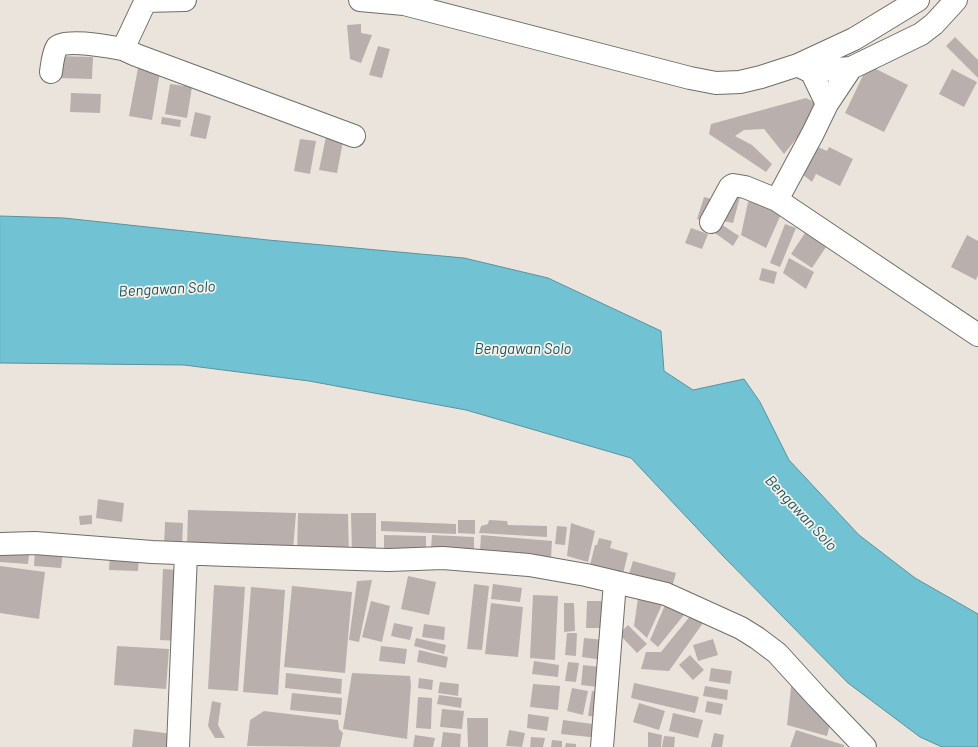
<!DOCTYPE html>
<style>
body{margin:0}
canvas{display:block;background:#eae4dd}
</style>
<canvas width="978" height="747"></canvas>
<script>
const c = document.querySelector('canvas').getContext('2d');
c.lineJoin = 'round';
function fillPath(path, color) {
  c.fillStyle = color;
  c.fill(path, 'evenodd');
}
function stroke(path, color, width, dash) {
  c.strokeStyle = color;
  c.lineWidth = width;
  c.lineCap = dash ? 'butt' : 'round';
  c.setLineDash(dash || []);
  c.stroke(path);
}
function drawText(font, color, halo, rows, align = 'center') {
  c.font = font + ' Barlow,sans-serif';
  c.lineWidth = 3.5;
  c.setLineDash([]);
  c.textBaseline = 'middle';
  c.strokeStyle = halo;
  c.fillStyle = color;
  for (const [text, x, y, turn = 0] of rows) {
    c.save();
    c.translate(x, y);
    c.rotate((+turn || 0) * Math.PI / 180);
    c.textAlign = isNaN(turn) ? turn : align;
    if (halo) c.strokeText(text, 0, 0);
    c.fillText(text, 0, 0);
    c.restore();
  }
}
const water = new Path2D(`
 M0,216l64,2 204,22 196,18 84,20 113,53 3,40 29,19 51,-11 16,23 29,58 70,75 56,43 63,36v133h-36l-22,-10 -72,-54 -124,-126 -93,-99 -165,-48 -157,-29 -125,-16 -184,-2z`);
fillPath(water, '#71c3d4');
stroke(water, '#59929d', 1);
fillPath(new Path2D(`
 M361,24v9l11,2 -11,28 -11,-4 -3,-34z
 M955,37l23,23v18l-32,-32z
 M378,46l12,3 -8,29 -13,-3z
 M58,56l35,1 -1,22 -35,-1z
 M868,65l40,20 -24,47 -39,-19z
 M138,68l22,4 -8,48 -23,-4z
 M952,69l25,13 -13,25 -25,-13z
 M170,84l22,3 -5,31 -22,-4z
 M71,93l30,1 -1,19 -30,-1z
 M806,98l12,6 -5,14 -29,36 -20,-25 -20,1 -9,6 17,9 20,19 -6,8 -57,-38 2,-10z
 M195,112l16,4 -5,23 -16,-3z
 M162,117l19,3 -1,7 -19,-3z
 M327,132l17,4 -7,37 -18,-3z
 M300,139l16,2 -6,33 -16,-3z
 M818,147l9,4 2,-4 24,12 -13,27 -24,-12 -4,8 -10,-8z
 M731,194l9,3 -7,26 -10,-2z
 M704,197l8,2 -6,22 -9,-2z
 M754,199l28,13 -16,36 -25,-13 7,-33z
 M721,224l18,12 -6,10 -18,-13z
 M785,224l11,4 -16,39 -10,-4z
 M691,228l17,6 -6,15 -17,-6z
 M805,233l21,14 -14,21 -21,-14z
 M967,235l11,6v34l-2,5 -25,-13z
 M789,258l25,14 -8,17 -23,-16z
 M762,268l15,4 -3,12 -15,-4z
 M98,499l26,4 -2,19 -26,-4z
 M188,510l108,3 -3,37 -106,-2z
 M298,513l50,1 1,42 -52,1z
 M351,513h25v42h-24z
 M92,515v9l-12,1 -1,-9z
 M458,520h17v14l-17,-1z
 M489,520l18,1 1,4 39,1v11l-68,-4 2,-7 7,-2z
 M381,521l75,3v10l-75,-3z
 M165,522l18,1 -1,24 -18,-1z
 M571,523l24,8 -7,31 -21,-6z
 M557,526l10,1 -2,18 -10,-1z
 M384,535l42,1v14l-42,-1z
 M432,535l42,2v13l-43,-2z
 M481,535l71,6 -1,17 -71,-7z
 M599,538l13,3 -2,7 18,5 -5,21 -33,-9 5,-20h2z
 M35,550l28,2 -2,16 -27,-2z
 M0,553l29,2 -1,9 -28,-2z
 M110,553l29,2 -1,16 -29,-1z
 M633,561l43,12 -4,14 -43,-13z
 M0,566l45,6 -6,47 -39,-6z
 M163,569l18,1 -3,71 -18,-1z
 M408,576l28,6 -7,33 -28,-6z
 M372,580l-13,62 -10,-2 8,-59z
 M474,584l15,2 -7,64 -15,-1z
 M493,584l29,4 -2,14 -29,-3z
 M214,585l31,2 -7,104 -30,-2z
 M292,586l60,6 -7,81 -61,-6z
 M251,587l34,3 -7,105 -35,-3z
 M639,591l26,7 -18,40 -13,-12z
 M533,595l25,1 -3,64 -25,-2z
 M668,598l20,12 -30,37 -8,-7z
 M371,601l19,5 -8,36 -20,-5z
 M587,601h17l-1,27h-17z
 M491,603l32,4 -5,50 -33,-3z
 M564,603h10l1,28 -11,1z
 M691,615l12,8 -34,48 -28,-2 5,-17h15z
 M394,623l19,4 -3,13 -19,-4z
 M424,624l21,3 -1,13 -22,-3z
 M628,625l19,19 -10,9 -18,-19z
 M567,633h10l-1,23 -11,-1z
 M416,638l30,7 -2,9 -30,-8z
 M584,638l20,2 -2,20 -20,-3z
 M713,639l5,16 -20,6 -5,-16z
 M117,646l52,3 -3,40 -52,-4z
 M381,646l26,3 -2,15 -26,-3z
 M419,650l29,7 -2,11 -29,-6z
 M690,655l14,15 -11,10 -14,-15z
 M534,661l25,4 -1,12 -26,-3z
 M568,662l11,1 -3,19 -11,-1z
 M583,665l17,2 -2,20 -17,-2z
 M711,668l21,3 -2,13 -21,-3z
 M286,673l56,6 -1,15 -56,-6z
 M352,673l58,3 1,9 -4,54 -64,-10z
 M419,678l14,2 -1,10 -14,-2z
 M792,678l39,43 -4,15 -40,-11z
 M440,682l19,2 -1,12 -20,-3z
 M634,683l65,14 -4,16 -64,-15z
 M533,684l27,2 -2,24 -28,-3z
 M705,686l23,4 -1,10 -24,-4z
 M572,688l16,3 -5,24 -16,-4z
 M592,691l12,2 -3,24 -13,-1z
 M292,693l50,5 -1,17 -51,-5z
 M439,695l23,3 -1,10 -24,-4z
 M418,697l14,1 -1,31 -15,-1z
 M212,701l9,2 -3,22 7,13h-10l-7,-12z
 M707,701l16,3 -2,11 -16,-3z
 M639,703l26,8 -6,19 -26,-8z
 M442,709l22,2 -2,18 -22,-2z
 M264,711l74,9 1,9 4,4 -3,14 -93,-1 3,-26z
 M673,713l30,7 -5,18 -29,-7z
 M528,714l21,3 -2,14 -20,-3z
 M467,718h21v29h-20z
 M563,720l37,5 -1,13 -38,-4z
 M134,729l39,5 -1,13h-40z
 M509,730l16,3 -3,14 -16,-1z
 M796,730l48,15v2h-54z
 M443,732l18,2 -1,13h-19z
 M648,732l14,3 -1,12h-13z
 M714,733l10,2 -2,12h-11z
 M415,735l20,3 -2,9h-20z
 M664,736l11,1 -1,10h-12z
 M531,737l14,1 -2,9h-13z
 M552,740l10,1v6h-11z
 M566,743l10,1v3h-11z`), '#b9b0ae');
const minor = new Path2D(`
 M146,0l-23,49 13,6 218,81
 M360,0l44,4 286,74 26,5 24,-1 21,-5 37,-12 56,-26 64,-39
 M145,1l40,-1
 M799,66l6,3 6,2 40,-3 70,-34 13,-10 22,-24
 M811,71l16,33 -14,29 -36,67 201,135
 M51,72c1,-7 2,-19 6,-25 8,-9 54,0 66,2
 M827,104l24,-36
 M711,222l19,-35 3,-2 12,2 32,13
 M0,544l35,-1 117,9 76,3 161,5 54,-2 86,7 57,10 80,19 75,34 16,10 20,15 40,44 48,50
 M178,747l8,-193
 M602,747l13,-165`);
stroke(minor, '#726d67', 24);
stroke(minor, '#fff', 22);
drawText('italic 15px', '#115764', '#f7f1ea', [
 ["Bengawan Solo",167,289,-3],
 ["Bengawan Solo",523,349],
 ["Bengawan Solo",801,513,47]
]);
</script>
